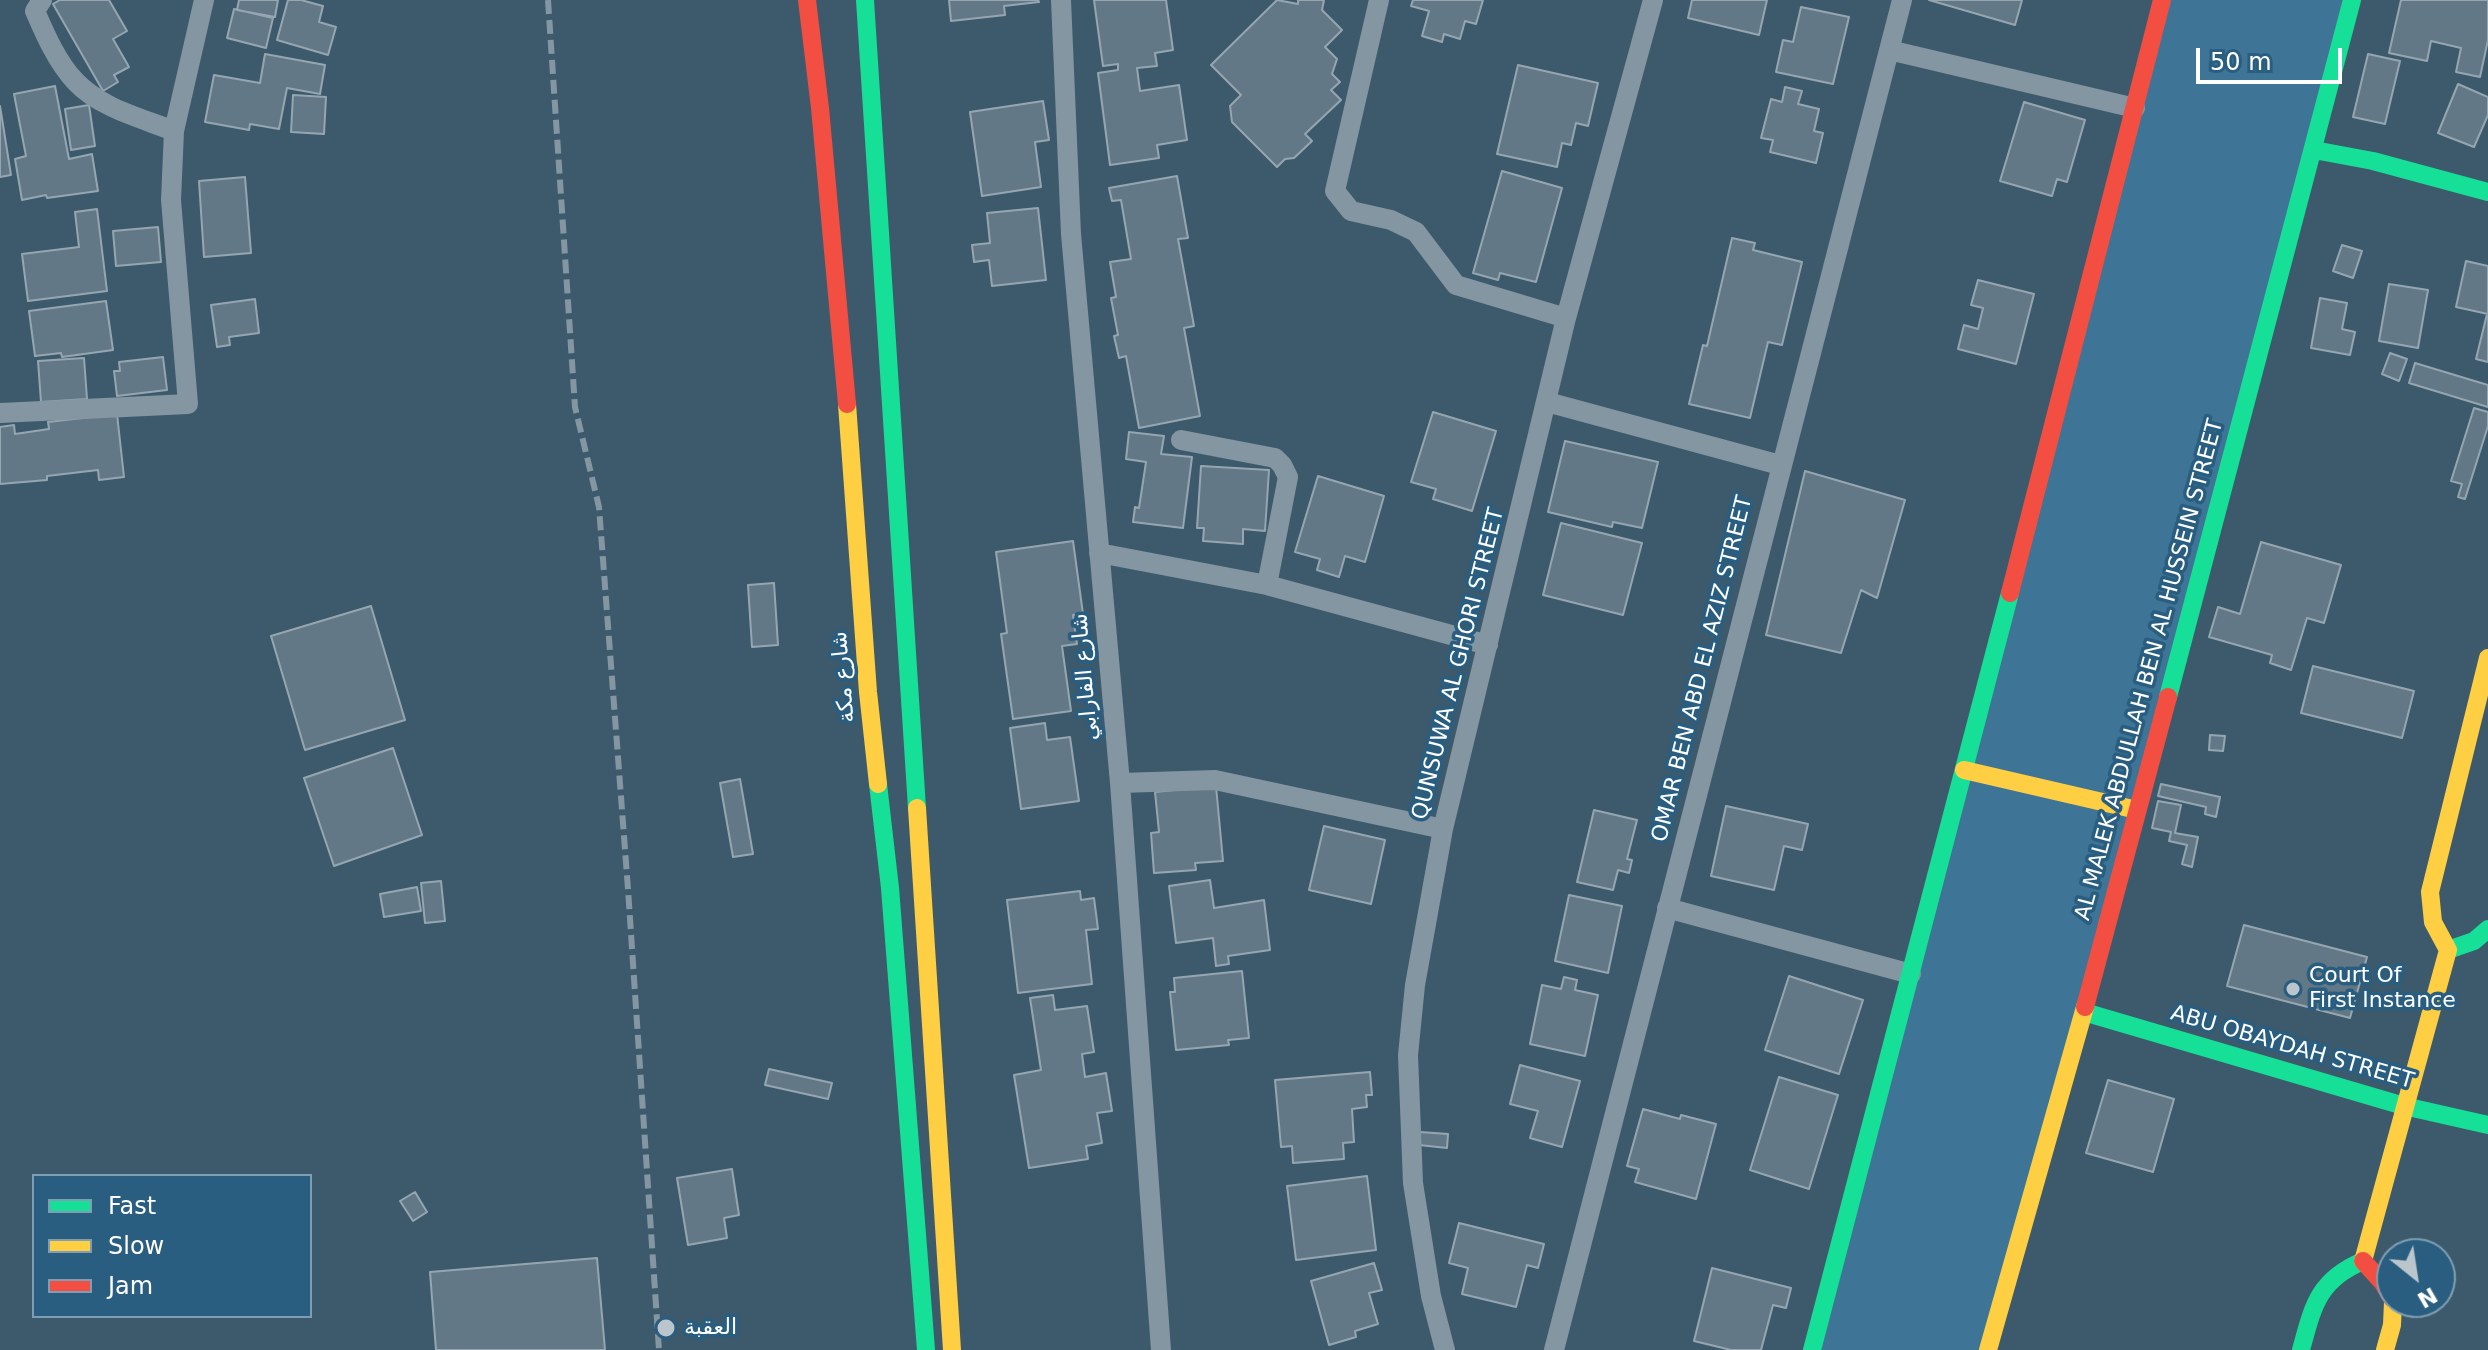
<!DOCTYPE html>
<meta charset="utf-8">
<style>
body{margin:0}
#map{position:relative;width:2488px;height:1350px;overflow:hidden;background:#3d5a6c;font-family:"DejaVu Sans",sans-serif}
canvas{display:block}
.legend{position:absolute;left:32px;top:1174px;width:280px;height:144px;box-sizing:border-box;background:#295e80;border:2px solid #7f9eb3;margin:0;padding:10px 14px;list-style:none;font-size:24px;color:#fff}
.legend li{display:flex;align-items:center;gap:16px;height:40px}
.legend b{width:40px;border:2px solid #7f9eb3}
.north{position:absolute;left:2376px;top:1238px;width:80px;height:80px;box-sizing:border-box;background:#295e80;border:2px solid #7f9eb3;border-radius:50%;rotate:150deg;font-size:22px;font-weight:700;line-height:32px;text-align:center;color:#fff}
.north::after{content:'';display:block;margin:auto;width:28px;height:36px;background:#bbc5cc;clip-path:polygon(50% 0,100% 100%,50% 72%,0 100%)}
.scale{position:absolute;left:2196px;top:48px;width:146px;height:36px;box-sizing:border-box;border:4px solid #fff;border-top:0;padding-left:10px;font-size:24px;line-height:28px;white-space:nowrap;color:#fff;-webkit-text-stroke:6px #295e80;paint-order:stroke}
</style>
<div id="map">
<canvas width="2488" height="1350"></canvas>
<ul class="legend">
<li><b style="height:10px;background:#16e098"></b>Fast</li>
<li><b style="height:10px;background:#ffcf43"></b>Slow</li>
<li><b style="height:10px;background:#f24e42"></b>Jam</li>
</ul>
<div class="north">N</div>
<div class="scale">50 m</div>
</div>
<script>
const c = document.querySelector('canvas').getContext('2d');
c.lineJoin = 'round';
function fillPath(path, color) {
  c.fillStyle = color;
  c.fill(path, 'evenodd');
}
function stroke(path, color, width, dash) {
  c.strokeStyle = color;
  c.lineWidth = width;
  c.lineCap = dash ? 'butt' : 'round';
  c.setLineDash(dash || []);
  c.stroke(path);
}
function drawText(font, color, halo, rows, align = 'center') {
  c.font = font + ' "DejaVu Sans",Vazirmatn,sans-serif';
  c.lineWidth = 7;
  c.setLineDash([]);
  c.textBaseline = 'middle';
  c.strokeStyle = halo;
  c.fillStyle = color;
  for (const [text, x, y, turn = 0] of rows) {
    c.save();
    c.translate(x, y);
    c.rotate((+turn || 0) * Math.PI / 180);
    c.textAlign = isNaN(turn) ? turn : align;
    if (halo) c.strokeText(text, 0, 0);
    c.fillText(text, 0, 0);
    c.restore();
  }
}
fillPath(new Path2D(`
 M2167,0h177l-353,1350h-178z`), '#3e7496');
const building = new Path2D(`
 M60,0h49l18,31 -14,8 16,28 -15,8 4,7 -15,9 -50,-87z
 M239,0h39l-3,17 -38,-7z
 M288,0h13l22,6 -4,16 17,5 -8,28 -51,-15z
 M949,0h89l1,2 -35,4 1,9 -54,6z
 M1094,0h72l7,50 -18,3 2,13 -20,2 3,23 39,-6 8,55 -30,5 2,13 -49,7 -12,-92 20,-3v-6l-15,2z
 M1277,0l21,4v-4h26l-2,10 20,20 -17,17 12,12 -5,15 8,8 -9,8 10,10 -36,34 7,7 -18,17 -9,1 -8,8 -45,-45 -2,-16 11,-11 -30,-30z
 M1413,0h70l-7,24 -11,-3 -5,18 -16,-5 -2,8 -20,-6 7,-25 -18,-5z
 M1692,0h75l-8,35 -71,-17z
 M1929,0h93l-7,25z
 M2401,0h87v40l-8,37 -24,-5 5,-24 -30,-7 -4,20 -38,-8z
 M1801,7l48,10 -16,67 -57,-12 7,-32 10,2z
 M234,9l39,9 -7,30 -39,-10z
 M265,54l60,11 -5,29 -33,-6 -8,41 -29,-5 -1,6 -44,-8 9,-47 46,8z
 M2368,54l32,7 -15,63 -32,-7z
 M1518,65l80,18 -10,43 -12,-3 -5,22 -9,-2 -5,24 -60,-13z
 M2458,84l30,13v18l-14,32 -36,-14z
 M55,86l14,73 23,-5 6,37 -51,7 -1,-3 -24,5 -7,-41 11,-3 -12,-62z
 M1785,87l17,4 -4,13 21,5 -5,22 9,2 -7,30 -46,-11 3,-12 -12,-2 10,-39 11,3z
 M293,95l33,2 -2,37 -33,-2z
 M1043,101l6,39 -14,2 6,45 -59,9 -12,-84z
 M2024,102l61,18 -18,62 -10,-3 -5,17 -52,-15z
 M89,105l6,41 -24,4 -6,-41z
 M0,106l11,69 -11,2z
 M1502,171l60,17 -26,94 -36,-9 -2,7 -25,-7z
 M1177,176l11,62 -10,1 16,87 -10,2 16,88 -61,12 -13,-72 -7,2 -5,-22 4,-1 -7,-37 5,-1 -6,-35 21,-3 -10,-59 -9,1 -3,-13z
 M245,177l6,76 -47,4 -5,-76z
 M1038,208l8,72 -54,6 -3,-26 -15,2 -2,-17 18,-2 -3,-30z
 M97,209l10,82 -79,10 -6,-47 57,-7 -4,-35z
 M158,227l3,35 -45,4 -3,-35z
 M1732,238l23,5 -2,7 49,12 -20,83 -14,-3 -18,76 -61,-14 14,-59 4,1z
 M2342,245l20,6 -9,27 -20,-7z
 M2466,261l22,5v48l-32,-7z
 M1978,280l56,14 -18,70 -58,-15 6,-24 14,4 5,-21 -12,-3z
 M2389,284l39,6 -10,58 -39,-7z
 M2320,298l27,5 -5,26 13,3 -5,23 -39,-7z
 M255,299l4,34 -30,4 1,8 -13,2 -6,-42z
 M106,301l7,49 -51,7 -1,-4 -26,3 -6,-45z
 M2487,314h1v48l-12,-3z
 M2390,353l17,6 -8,22 -17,-7z
 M163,357l4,33 -50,6 -3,-25h6l-1,-9z
 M84,358l3,41 -46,3 -3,-41z
 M2415,363l73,22v22l-79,-24z
 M2474,408l14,4v14l-23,73 -7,-2 4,-13 -11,-3z
 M1433,412l63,19 -24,80 -39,-12 3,-10 -25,-7z
 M117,414l7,63 -25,3 -1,-10 -51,6v4l-47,4v-57l14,-2 1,9 34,-5 -1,-7z
 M1129,432l35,4 -3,18 31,3 -9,71 -50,-6 2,-15 4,1 7,-46 -20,-3z
 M1565,441l93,21 -16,66 -29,-6 -1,5 -64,-15z
 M1201,466l68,4 -4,61 -22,-2v15l-40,-3 1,-13h-7z
 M1805,471l100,29 -28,98 -16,-8 -20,63 -75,-18z
 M1318,476l66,20 -19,66 -20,-6 -6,21 -22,-7 3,-11 -25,-7z
 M1561,523l81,20 -19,72 -80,-20z
 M1073,541l10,73 -10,1 4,29 -15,2 9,65 -58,8 -12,-85 6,-1 -11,-81z
 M2261,542l80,23 -17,58 -17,-5 -16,52 -21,-7 2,-8 -63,-18 9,-30 22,7z
 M774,583l4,62 -26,2 -4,-62z
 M371,606l34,114 -100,30 -34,-114z
 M2313,666l101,25 -12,47 -101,-25z
 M1045,723l2,17 23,-3 9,64 -58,8 -11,-81z
 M2210,735l15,1 -2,15 -14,-1z
 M393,748l29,87 -88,31 -30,-88z
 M740,779l13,75 -20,3 -13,-74z
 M2161,784l59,13 -4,20 -11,-3 1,-7 -48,-11z
 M1216,786l7,75 -28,2 1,7 -42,3 -3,-40 8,-1 -4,-40z
 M2158,801l23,4 -6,28 23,4 -6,30 -10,-3 5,-19 -18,-4 2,-9 -19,-4z
 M1726,806l82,18 -6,26 -18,-4 -10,44 -63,-14z
 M1594,810l43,10 -10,39 5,1 -3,13 -11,-3 -5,20 -36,-8z
 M1324,826l61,14 -14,64 -62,-14z
 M1210,880l4,28 50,-8 6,50 -42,6 1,8 -13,2 -3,-28 -37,5 -7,-57z
 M441,881l4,40 -20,2 -4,-40z
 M417,887l4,24 -37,6 -4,-23z
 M1080,891l1,9 13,-2 4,31 -12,1 6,54 -74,9 -11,-93z
 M1569,895l53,11 -14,67 -53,-12z
 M2244,925l123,32 -17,61 -123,-32z
 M1242,971l7,67 -21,2 1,5 -53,5 -6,-58h5l-1,-14z
 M1789,976l74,24 -24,74 -74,-24z
 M1564,977l13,3 -2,10 23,5 -13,61 -55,-12 12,-59 19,4z
 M1053,995l2,15 32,-4 7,46 -12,2 3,23 21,-4 6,38 -15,2 5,30 -16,3 2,13 -59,9 -15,-93 27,-5 -11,-72z
 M1520,1065l60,16 -18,66 -32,-9 8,-27 -28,-7z
 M769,1069l63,14 -4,16 -63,-14z
 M1370,1072l2,23h-6l1,12 -15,2 2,33 -11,1 1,16 -51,4 -1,-17 -11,1 -6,-67z
 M1779,1077l59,18 -29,94 -59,-19z
 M2108,1080l66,19 -21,73 -67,-19z
 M1643,1109l37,10 1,-4 35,9 -20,75 -61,-17 4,-13 -12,-3z
 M1420,1132l28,2 -1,14 -28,-3z
 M732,1169l7,46 -15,3 3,20 -39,7 -11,-67z
 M1367,1176l9,74 -80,10 -9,-74z
 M415,1192l12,20 -14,9 -13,-20z
 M1459,1223l85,21 -6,24 -11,-3 -11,42 -54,-13 6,-26 -19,-5z
 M597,1258l8,92h-169l-6,-78z
 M1374,1263l8,27 -13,3 9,31 -23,7 1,6 -27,8 -18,-64z
 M1712,1268l79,20 -5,20 -13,-3 -12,45h-30l-37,-9z`);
fillPath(building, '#627886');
stroke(building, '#96a6b1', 2);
stroke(new Path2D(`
 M42,0l-7,11c10,23 22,51 40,70 25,27 66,37 99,50
 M1061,0l10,234 49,549 41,567
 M1379,0l-44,191 16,20 40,9 25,12 40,53 110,33
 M1889,50l246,58
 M1547,402l233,63
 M0,413l188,-9 -17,-204 3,-69 30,-131
 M1181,440l94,18 7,7 6,12 -21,108
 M1099,553l168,32 221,60
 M1120,783l95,-3 228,49
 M1667,908l244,66
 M1445,1350l-14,-54 -18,-113 -5,-128 7,-70 28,-156 123,-511 87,-318
 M1554,1350l348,-1350`), '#8396a2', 20);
stroke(new Path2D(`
 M865,0l52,808
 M2314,150l59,11 115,31
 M2168,697l184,-697
 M878,784l12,104 36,462
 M2448,950l26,-9 14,-12
 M2084,1012l320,94 84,19
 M1812,1350l198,-757
 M2301,1350c12,-44 17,-70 62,-89`), '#16e098', 18);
stroke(new Path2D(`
 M847,404l21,288 10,92
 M1964,770l173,40
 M917,808l35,542
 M2448,950l-15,-28 -3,-30 58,-234
 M2363,1261l85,-311
 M1988,1350l97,-343
 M2385,1350l7,-25 1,-23`), '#ffcf43', 18);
stroke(new Path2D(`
 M807,0l13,108 27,296
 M2010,593l152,-593
 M2085,1007l83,-310
 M2363,1261l20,22 9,15`), '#f24e42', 18);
stroke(new Path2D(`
 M548,0l27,407 24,100 29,382 31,461`), '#8396a2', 6, [14, 6]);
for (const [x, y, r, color] of [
 [2293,989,8,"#bbc5cc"],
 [666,1328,10,"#bbc5cc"]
]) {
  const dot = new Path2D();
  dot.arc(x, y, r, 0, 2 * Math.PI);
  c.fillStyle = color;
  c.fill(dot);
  stroke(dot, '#295e80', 3);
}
drawText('22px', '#fff', '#295e80', [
 ["QUNSUWA AL GHORI STREET",1459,664,-76],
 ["OMAR BEN ABD EL AZIZ STREET",1703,669,-76],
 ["AL MALEK ABDULLAH BEN AL HUSSEIN STREET",2150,670,-75],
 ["شارع مكة",844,677,-95],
 ["شارع الفارابي",1086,677,-95],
 ["ABU OBAYDAH STREET",2292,1048,16]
]);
drawText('22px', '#fff', '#295e80', [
 ["Court Of",2309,976],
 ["First Instance",2309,1001],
 ["العقبة",684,1328]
], 'left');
</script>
